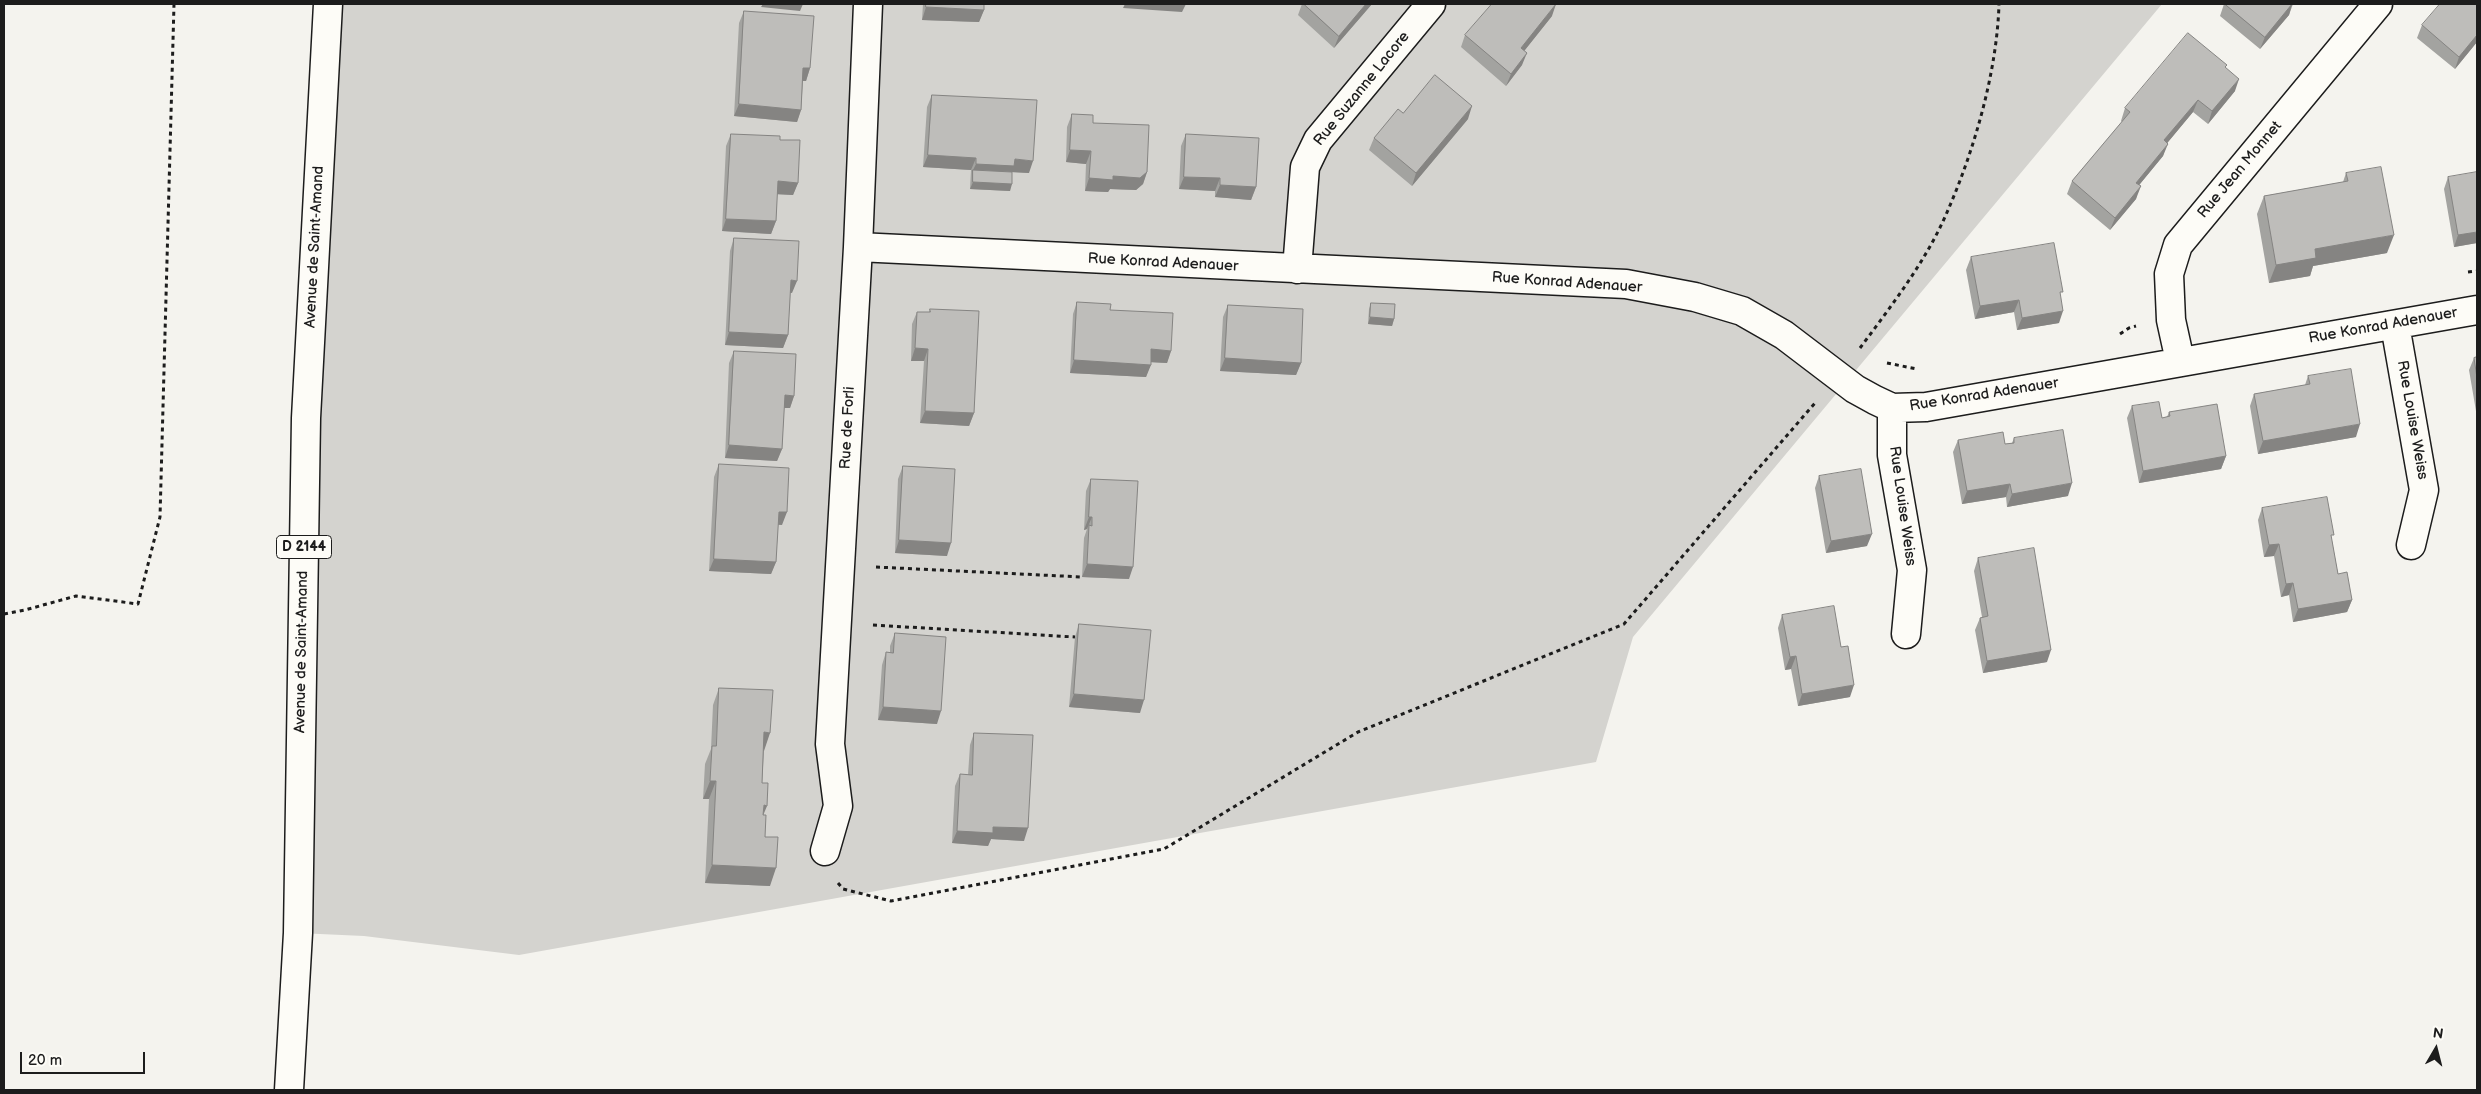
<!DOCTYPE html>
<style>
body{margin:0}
#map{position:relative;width:2481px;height:1094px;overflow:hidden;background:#f4f3ee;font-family:"Balsamiq Sans",sans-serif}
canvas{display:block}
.frame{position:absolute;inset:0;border:5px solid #1c1c1c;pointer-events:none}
.north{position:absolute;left:2411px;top:1024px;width:50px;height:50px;-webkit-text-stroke:4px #fdfcf7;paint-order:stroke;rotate:8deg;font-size:14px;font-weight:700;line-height:20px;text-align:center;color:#1c1c1c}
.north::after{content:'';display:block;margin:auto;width:18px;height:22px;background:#1c1c1c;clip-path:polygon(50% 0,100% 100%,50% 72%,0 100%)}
.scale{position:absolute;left:20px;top:1052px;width:125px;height:22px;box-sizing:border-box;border:2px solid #1c1c1c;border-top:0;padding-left:6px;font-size:15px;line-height:18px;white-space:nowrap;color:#1c1c1c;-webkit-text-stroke:4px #fdfcf7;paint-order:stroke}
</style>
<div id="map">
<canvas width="2481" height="1094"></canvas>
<div class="frame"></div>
<div class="north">N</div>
<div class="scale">20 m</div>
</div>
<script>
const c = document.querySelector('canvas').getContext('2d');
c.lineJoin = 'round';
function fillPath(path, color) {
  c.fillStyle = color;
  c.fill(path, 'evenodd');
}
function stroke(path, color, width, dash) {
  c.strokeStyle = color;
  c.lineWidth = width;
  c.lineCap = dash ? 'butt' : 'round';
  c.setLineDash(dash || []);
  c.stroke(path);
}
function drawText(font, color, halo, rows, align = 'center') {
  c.font = font + ' "Balsamiq Sans",sans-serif';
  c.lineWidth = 5;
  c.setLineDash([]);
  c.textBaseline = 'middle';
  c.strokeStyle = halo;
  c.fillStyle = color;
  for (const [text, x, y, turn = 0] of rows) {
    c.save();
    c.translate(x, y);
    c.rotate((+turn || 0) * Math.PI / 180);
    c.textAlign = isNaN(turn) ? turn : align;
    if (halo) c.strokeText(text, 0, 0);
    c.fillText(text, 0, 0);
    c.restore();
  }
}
fillPath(new Path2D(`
 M328,4h1834l-529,633 -37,125 -1077,193 -155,-19 -66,-3z`), '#d4d3cf');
const minor = new Path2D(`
 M858,247l768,37 69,13 47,14 42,24 71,54 20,11 17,8 34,-1 551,-97
 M1297,269l8,-102 13,-27 113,-136
 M2395,325l29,165 -13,55
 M2180,361l-9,-41 -2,-46 9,-29 200,-241
 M1892,408v47l20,115 -6,64
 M825,851l13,-45 -8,-62 28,-497 10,-243`);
const major = new Path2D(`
 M289,1090l9,-157 8,-515 22,-414`);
stroke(minor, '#1c1c1c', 31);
stroke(major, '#1c1c1c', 31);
stroke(new Path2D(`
 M2468,272l9,-1
 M2120,334l9,-6 7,-2
 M1860,348c32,-43 67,-88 88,-138 27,-62 49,-139 51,-206
 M1887,363l30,6
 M876,567l206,10
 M4,614l21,-4 51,-14 62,8 22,-87 14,-513
 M873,625l202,12
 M838,883l5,6 48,12 273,-52 194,-117 266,-108 191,-221`), '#1c1c1c', 3, [4, 4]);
stroke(minor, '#fdfcf7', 28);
stroke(major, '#fdfcf7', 28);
fillPath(new Path2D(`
 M923,4h61v6l-5,12 -57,-2z
 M1302,4h70l-38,44 -36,-33z
 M2224,4h69l-4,11 -29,34 -40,-33z
 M2477,4v38l-22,27 -38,-31 5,-13z
 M744,11l66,57 -4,13h-3l-2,29 -4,12 -63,-6 5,-93z
 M1552,16l-28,35 -2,14 -16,21 -45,-39 4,-12z
 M2226,68l9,23 -27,33 -15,-12 -26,31 -4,13 -24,29 -3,14 -26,31 -43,-36 5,-13 50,-59 -1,-1 4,-13z
 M932,95l97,78 -17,-1 -2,19 -40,-2 1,-19 -48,-3 4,-60z
 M1072,114l21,9 54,49 -4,12 -7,6 -26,-1 -2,3 -23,-1 1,-27 -20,-2 1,-35z
 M1468,119l-56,67 -43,-36 5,-12z
 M731,134l49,6 18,43 -5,12 -16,-1 -1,27 -5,13 -49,-3 4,-85z
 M1186,134l70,53 -5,13 -36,-3v-6l-36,-2 2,-43z
 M2346,173l41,80 -74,13 -3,10 -41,7 -12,-69 7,-18 79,-14z
 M2448,177l29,66 -23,4 -10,-58z
 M734,238l58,55h-2l-2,42 -5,13 -58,-3 5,-94z
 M1971,257l90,41 -2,25 -42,7 -3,-18 -39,7 -9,-49z
 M1077,302l33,8 61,41 -4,12 -16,-1 -5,15 -76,-4 3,-59z
 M1371,303l23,16 -2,7 -24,-2 1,-15z
 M1228,305l73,58 -5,12 -76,-4 3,-54z
 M930,309l44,104 -5,13 -49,-3 4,-62h-13l1,-37 5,-12h12z
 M734,351l60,45 -4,12h-6l-2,41 -5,12 -52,-3 4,-95z
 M2477,357v60l-8,-47 5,-12z
 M2308,376l48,61 -98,17 -8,-48 4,-12 51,-9z
 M2132,406l30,12 5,-1 2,-5 57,44 -5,13 -82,14 -12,-65z
 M2014,438l54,58 -61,11 -1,-10 -44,7 -9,-52 5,-12 47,4 7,-1z
 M719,464l63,61h-4l-2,37 -5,12 -62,-3 5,-94z
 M903,466l44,90 -52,-3 3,-74z
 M1819,476l48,70 -41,7 -11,-65z
 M1091,479l38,100 -47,-2 2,-39 3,-9 -3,1 2,-39z
 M2262,508l70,33 6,33 14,26 -5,12 -54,10 -4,-27 -8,2 -7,-41 -10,1 -6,-37z
 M1978,558l69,104 -64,11 -8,-43 5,-12 2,-1 -8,-46z
 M1782,615l59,32 9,50 -52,9 -7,-37 -6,1 -7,-42z
 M1079,624l61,89 -71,-6 6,-70z
 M895,633l42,91 -59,-4 4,-55 4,-13h4v-6z
 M719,688l45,63 -2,32 1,32 7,71 -65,-3 4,-84h-6l2,-35 6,-15 2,-44z
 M974,733l50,108 -33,-2 -3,7 -36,-3 3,-57 5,-12 8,1 2,-30z`), '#a3a3a0');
fillPath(new Path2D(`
 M763,4h40l-3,7 -39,-4z
 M1125,4h61l-4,8 -59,-4z
 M1366,4h6l-38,44 5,-12z
 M1556,4l-4,12 -35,44 4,-12z
 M2292,4l-3,11 -29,34 5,-12z
 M926,7l58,3 -5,12 -57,-2z
 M2477,35v7l-22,27 4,-12z
 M1527,53l-5,12 -16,21 5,-12z
 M803,68h7l-4,13h-7z
 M2239,79l-4,12 -27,33 4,-13z
 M2198,100l-5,12 -34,41 5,-13z
 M739,104l62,6 -4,12 -63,-6z
 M1472,106l-4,13 -56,67 4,-13z
 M2168,144l-5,12 -32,39 5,-12z
 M1070,150l21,1 -5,13 -20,-2z
 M928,155l48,3 -5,12 -48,-3z
 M1015,159l18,2 -4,12 -56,-3 3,-6z
 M1147,172l-4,12 -7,6 -26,-1 -2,3 -23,-1 4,-13z
 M1184,177l36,1 -5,13 -36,-2z
 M778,181l20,2 -5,12 -20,-1z
 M973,182l39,2 -2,7 -40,-2z
 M1220,185l36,2 -5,13 -36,-3z
 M2141,186l-5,13 -26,31 5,-12z
 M726,219l50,2 -5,13 -49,-3z
 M2477,232v11l-23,4 4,-12z
 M2394,235l-7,18 -74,13 -3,10 -41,7 7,-18 39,-16z
 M791,280l6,1 -5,12 -6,-1z
 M2019,300l-5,12 -39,7 5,-13z
 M2063,311l-4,12 -42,7 5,-12z
 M1370,317l24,2 -2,7 -24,-2z
 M729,332l59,3 -5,13 -58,-3z
 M915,348l13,1 -4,12h-13z
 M1151,349l20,2 -4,12 -20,-1z
 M1225,358l76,5 -5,12 -76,-4z
 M1074,360l77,5 -5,12 -76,-4z
 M785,395l9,1 -4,12h-10z
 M925,411l49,2 -5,13 -49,-3z
 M2360,424l-4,13 -98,17 5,-13z
 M729,445l53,4 -5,12 -52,-3z
 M2226,456l-5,13 -82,14 4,-12z
 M2072,483l-4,13 -61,11 5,-13z
 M2010,484l-4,13 -44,7 5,-13z
 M779,512h8l-5,13 -8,-1z
 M1089,517h3l-5,12 -3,1z
 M1872,534l-5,12 -41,7 5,-12z
 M899,540l52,3 -4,13 -52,-3z
 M2279,544l-5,12 -10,1 5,-12z
 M714,559l62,3 -5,12 -62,-3z
 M1087,564l46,3 -4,12 -47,-2z
 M2293,583l-4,12 -8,2 5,-13z
 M2352,600l-5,12 -54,10 5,-13z
 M2051,650l-4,12 -64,11 4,-12z
 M1796,656l-5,13 -6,1 5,-13z
 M1854,685l-4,12 -52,9 4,-12z
 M1074,694l70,6 -4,13 -71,-6z
 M883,707l58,4 -4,13 -59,-4z
 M764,732l6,1 -6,18 -6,-1z
 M710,781h6l-7,18h-6z
 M764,805l3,1 -7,17z
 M993,827l35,1 -4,13 -33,-2 -3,7 -36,-3 5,-12z
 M712,865l64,3 -6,18 -65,-3z`), '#858482');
const building = new Path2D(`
 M926,4h58v6l-58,-3z
 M1304,4h62l-27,32z
 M1492,4h64l-35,44 6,5 -16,21 -46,-39z
 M2225,4h67l-27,33z
 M2440,4h37v31l-18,22 -37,-32z
 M744,11l70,5 -4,52h-7l-2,42 -62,-6z
 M2188,33l39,32 -2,2 14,12 -27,32 -14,-11 -34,40 4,4 -32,39 5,3 -26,32 -43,-37 58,-69 -5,-4z
 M1435,75l37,31 -56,67 -42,-35 24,-29 5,4z
 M932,95l105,5 -4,61 -18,-2 -1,7 -38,-2v-6l-48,-3z
 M1072,114l21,1v8l56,2 -2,47 -7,6 -27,-2v4l-24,-2 2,-27 -21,-1z
 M731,134l49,2v4h20l-2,43 -20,-2 -2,40 -50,-2z
 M1186,134l73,4 -3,49 -36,-2v-7l-36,-1z
 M2381,167l13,68 -79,14 1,9 -40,7 -12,-69 84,-15 -2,-8z
 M973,170l39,2v12l-39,-2z
 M2477,172v60l-19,3 -10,-58z
 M734,238l65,3 -2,40 -6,-1 -3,55 -59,-3z
 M2054,243l9,49h-3l3,19 -41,7 -3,-18 -39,6 -9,-49z
 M1077,302l34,2 -1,6 63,3 -2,38 -20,-2v16l-77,-5z
 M1371,303l24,1 -1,15 -24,-2z
 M1228,305l75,4 -2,54 -76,-5z
 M930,309l49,2 -5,102 -49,-2 3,-62 -13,-1 2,-36h13z
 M734,351l62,3 -2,42 -9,-1 -3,54 -53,-4z
 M2477,357v21l-3,-20z
 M2351,369l9,55 -97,17 -9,-47 56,-10 -2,-8z
 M2159,402l3,16 8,-2 -1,-4 48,-8 9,52 -83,15 -11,-65z
 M2063,430l9,53 -60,11 -2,-10 -43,7 -9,-51 45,-8 2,12 9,-1v-5z
 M719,464l70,4 -2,44h-8l-3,50 -62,-3z
 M903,466l52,3 -4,74 -52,-3z
 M1861,469l11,65 -41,7 -12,-65z
 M1091,479l47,2 -5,86 -46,-3 2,-39 3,1v-9h-3z
 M2327,497l7,38h-3l7,39 9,-2 5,28 -54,9 -5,-26 -7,1 -7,-40 -10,1 -7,-37z
 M2034,548l17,102 -64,11 -7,-43 8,-2 -10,-58z
 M1834,606l7,41 7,-1 6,39 -52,9 -6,-38 -6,1 -8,-42z
 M1079,624l72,6 -7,70 -70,-6z
 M895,633l51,4 -5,74 -58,-4 3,-55 7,1z
 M719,688l54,2 -3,43 -6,-1 -2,51h6l-1,23 -3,-1 -1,10h3l-1,22h13l-2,31 -64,-3 4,-84h-6l2,-35h4z
 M974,733l59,2 -5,93 -35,-1v6l-36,-2 3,-57 12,1z`);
fillPath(building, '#bebdba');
stroke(building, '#858482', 1);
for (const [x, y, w] of [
 [304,547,55]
]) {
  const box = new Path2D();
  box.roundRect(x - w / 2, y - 11.5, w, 23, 4);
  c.fillStyle = '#fdfcf7';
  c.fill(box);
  stroke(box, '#1c1c1c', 1);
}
drawText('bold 14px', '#1c1c1c', null, [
 ["D 2144",304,547]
]);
drawText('15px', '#1c1c1c', '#fdfcf7', [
 ["Rue Suzanne Lacore",1362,89,-51],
 ["Rue Jean Monnet",2240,170,-50],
 ["Avenue de Saint-Amand",315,247,-87],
 ["Rue Konrad Adenauer",1163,263,3],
 ["Rue Konrad Adenauer",1567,283,4],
 ["Rue Konrad Adenauer",2383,326,-10],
 ["Rue Konrad Adenauer",1984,395,-9],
 ["Rue Louise Weiss",2412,420,80],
 ["Rue de Forli",848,428,-87],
 ["Rue Louise Weiss",1902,506,82],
 ["Avenue de Saint-Amand",302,652,-89]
]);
</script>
